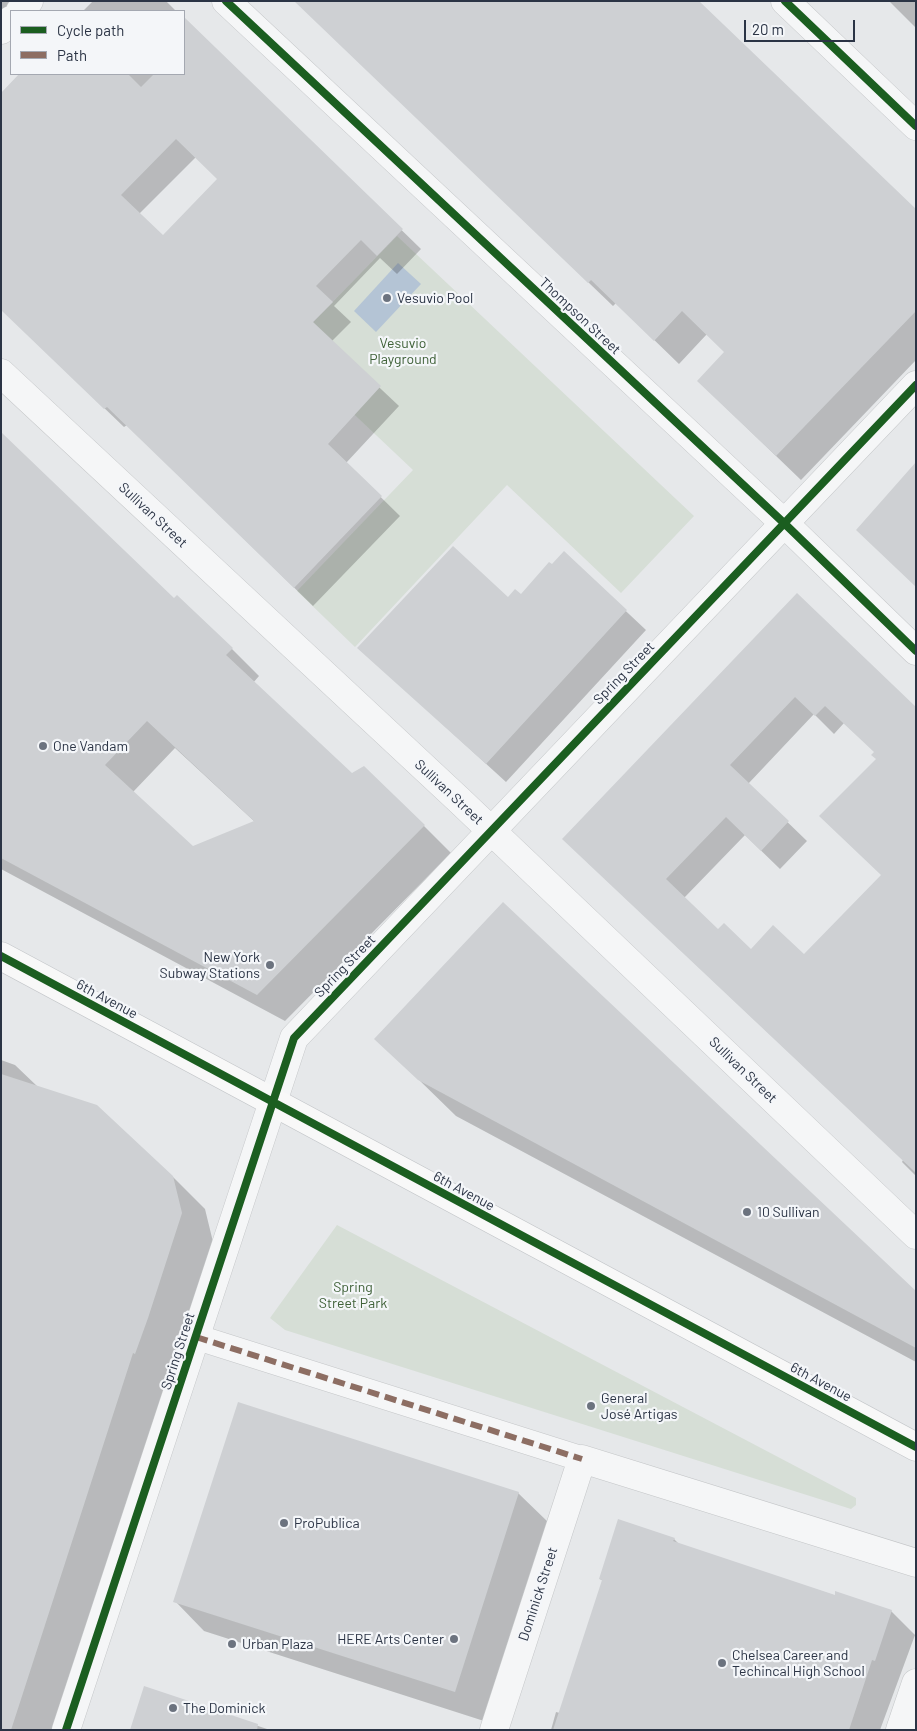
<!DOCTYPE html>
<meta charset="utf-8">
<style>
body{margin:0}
#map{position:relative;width:917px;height:1731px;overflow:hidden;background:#e6e8ea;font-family:Barlow,sans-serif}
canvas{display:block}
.frame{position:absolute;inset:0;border:2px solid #2b3445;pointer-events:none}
.legend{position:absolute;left:10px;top:10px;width:175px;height:65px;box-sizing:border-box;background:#f4f6f9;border:1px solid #a4a8b1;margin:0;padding:6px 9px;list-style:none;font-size:15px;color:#2b3445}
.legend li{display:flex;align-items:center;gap:10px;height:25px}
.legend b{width:25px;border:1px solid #a4a8b1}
.scale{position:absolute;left:744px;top:20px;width:111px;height:22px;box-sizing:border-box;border:2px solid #2b3445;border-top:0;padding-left:6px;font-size:15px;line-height:18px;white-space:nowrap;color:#2b3445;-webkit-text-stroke:4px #f4f6f9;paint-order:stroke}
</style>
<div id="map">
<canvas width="917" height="1731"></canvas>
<div class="frame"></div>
<ul class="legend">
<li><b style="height:6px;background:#1b5e20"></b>Cycle path</li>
<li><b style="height:6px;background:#8d6e63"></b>Path</li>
</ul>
<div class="scale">20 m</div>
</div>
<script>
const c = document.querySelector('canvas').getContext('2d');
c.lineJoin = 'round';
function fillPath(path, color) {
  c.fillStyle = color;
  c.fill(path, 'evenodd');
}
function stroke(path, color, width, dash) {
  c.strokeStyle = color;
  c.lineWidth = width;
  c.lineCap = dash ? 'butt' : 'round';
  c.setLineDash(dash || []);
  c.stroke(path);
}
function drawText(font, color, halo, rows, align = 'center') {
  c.font = font + ' Barlow,sans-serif';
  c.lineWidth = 4.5;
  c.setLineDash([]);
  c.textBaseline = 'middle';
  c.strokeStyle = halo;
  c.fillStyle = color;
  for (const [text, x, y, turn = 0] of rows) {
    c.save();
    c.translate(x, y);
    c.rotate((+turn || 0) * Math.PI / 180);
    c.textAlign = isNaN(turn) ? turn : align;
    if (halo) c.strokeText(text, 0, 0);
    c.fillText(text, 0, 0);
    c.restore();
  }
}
fillPath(new Path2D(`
 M397,236l297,280 -73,77 -114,-108 -152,162 -58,-56 116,-121 -127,-120z
 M337,1225l519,273v7l-5,4 -566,-179 -15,-12z`), '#d6ded6');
fillPath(new Path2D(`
 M398,263l23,21 -45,48 -22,-21z`), '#b4c4d5');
fillPath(new Path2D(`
 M1,1h19l-19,20z
 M93,1h73l10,10h-93z
 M295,1l621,210v149l-115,120 -78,-75 3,-53 -19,-18 -28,30 -63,-61 -3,3z
 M889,1h27v27z
 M184,18l237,231 -24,25 -17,-16 -46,48 17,16 -20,20 68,64 -53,57 54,53 -87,90 -186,-181 -3,2 -123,-118v-213l22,-22h161zM196,157l22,22 -55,58 -24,-23z
 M564,553l82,77 -140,152 -147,-134 162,-52z
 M797,595l119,114v467l-14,-14 1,-2 -321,-303zM814,714l20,20 10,-11 31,29 2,7 5,116 -78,80 -53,-5 -33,-19 -34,-33 61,-63 35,34 27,-28 -59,-57z
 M174,599l58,50 27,27 -6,7 99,92 72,51 27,27 -166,168 -284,-152v-217zM175,748l80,74 -62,26 -60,-56z
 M376,1038l540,255v69l-460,-246z
 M1,1060l14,5 23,22 134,89 33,33 9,37 -47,139h-2l-111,345h-53z
 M518,1493l30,29 -64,199 -280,-90 -29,-30z
 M674,1539l5,5 157,52 55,15 24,24 -35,95h-329l5,-18 4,1 43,-132 -3,-2z
 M145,1688l125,42h-139z`), '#0003');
fillPath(new Path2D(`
 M294,1h405l217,208v102l-140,145 -79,-75 27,-29 -42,-41 -28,30 -63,-61 -3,3z
 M184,17l219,212 -26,27 -16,-16 -45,46 17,16 -20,20 68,64 -53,58 54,52 -88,92 -187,-181 -3,2 -103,-99v-217l18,-19h109l13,13 13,-13h30zM176,139l41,40 -54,56 -42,-40z
 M1,432l173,166 3,-3 56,53 -7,7 126,118 12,-7 61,59 -168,170 -256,-137zM147,721l107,100 -61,25 -88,-81z
 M916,462v125l-60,-57z
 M453,546l55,51 7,-8 6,5 28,-32 3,2 12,-13 63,59 -141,154 -129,-116z
 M797,593l119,114v466l-354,-334zM795,697l20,19 10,-10 49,46 -3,3 5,4 -57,57 62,59 -77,79 -31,-29 -22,24 -27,-26 -6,6 -52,-50 60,-62 35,34 28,-30 -59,-56z
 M503,902l413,389v57l-498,-268 -44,-41z
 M1,1074l96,31 76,71 9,37 -34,105 -13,36 -2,-1 -122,377h-10z
 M238,1402l281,90 -64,200 -282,-90z
 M618,1519l57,19 -2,3 162,54v-4l57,19 -17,51 -3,-1 -23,70h-296l49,-150 -3,-1z
 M144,1686l114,38 -1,6h-127z`), '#ced0d3');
const pedestrian = new Path2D(`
 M196,1337l386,122`);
const minor = new Path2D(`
 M226,1l559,523 131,127
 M785,1l131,125
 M20,11l9,-10
 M1,30l10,-10
 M1,373l458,427 457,435
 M66,1730l228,-692 622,-653
 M494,1730l88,-271 334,104
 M900,1730l16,-47`);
const primary = new Path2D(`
 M1,956l915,491`);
stroke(pedestrian, '#c4c6c8', 26);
stroke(minor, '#c4c6c8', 29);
stroke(primary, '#c2c5c8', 29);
stroke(pedestrian, '#f5f6f7', 25);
stroke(minor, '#f5f6f7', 28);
stroke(primary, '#f8f8f8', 28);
stroke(new Path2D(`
 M196,1337l386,122`), '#8d6e63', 6, [12, 6]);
stroke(new Path2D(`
 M226,1l559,523 131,127
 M785,1l131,125
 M1,956l915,491
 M66,1730l228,-692 622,-653`), '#1b5e20', 8);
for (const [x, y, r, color] of [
 [387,298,5,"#6c737f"],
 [43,746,5,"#6c737f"],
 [270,965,5,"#6c737f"],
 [747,1212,5,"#6c737f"],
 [591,1406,5,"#6c737f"],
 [284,1523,5,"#6c737f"],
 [454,1639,5,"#6c737f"],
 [232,1644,5,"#6c737f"],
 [722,1663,5,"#6c737f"],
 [173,1708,5,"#6c737f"]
]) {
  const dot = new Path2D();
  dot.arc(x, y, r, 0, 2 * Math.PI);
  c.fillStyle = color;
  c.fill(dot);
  stroke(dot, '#f4f6f9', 2);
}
drawText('14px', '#2b3445', '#f4f6f9', [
 ["Vesuvio Pool",397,298],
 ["One Vandam",53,746],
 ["New York",260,957,"right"],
 ["Subway Stations",260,973,"right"],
 ["10 Sullivan",757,1212],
 ["General",601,1398],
 ["José Artigas",601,1414],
 ["ProPublica",294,1523],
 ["HERE Arts Center",444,1639,"right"],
 ["Urban Plaza",242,1644],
 ["Chelsea Career and",732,1655],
 ["Techincal High School",732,1671],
 ["The Dominick",183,1708]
], 'left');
drawText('14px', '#2b3445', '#f4f6f9', [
 ["Thompson Street",580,316,43],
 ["Sullivan Street",153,515,43],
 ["Spring Street",624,673,-46],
 ["Sullivan Street",449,792,43],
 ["Spring Street",345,966,-46],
 ["6th Avenue",107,999,28],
 ["Sullivan Street",743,1070,44],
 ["6th Avenue",464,1191,28],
 ["Spring Street",178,1351,-72],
 ["6th Avenue",821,1382,28],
 ["Dominick Street",538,1594,-72]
]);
drawText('14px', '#3f6138', '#f4f6f9', [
 ["Vesuvio",403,343],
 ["Playground",403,359],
 ["Spring",353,1287],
 ["Street Park",353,1303]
]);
</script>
